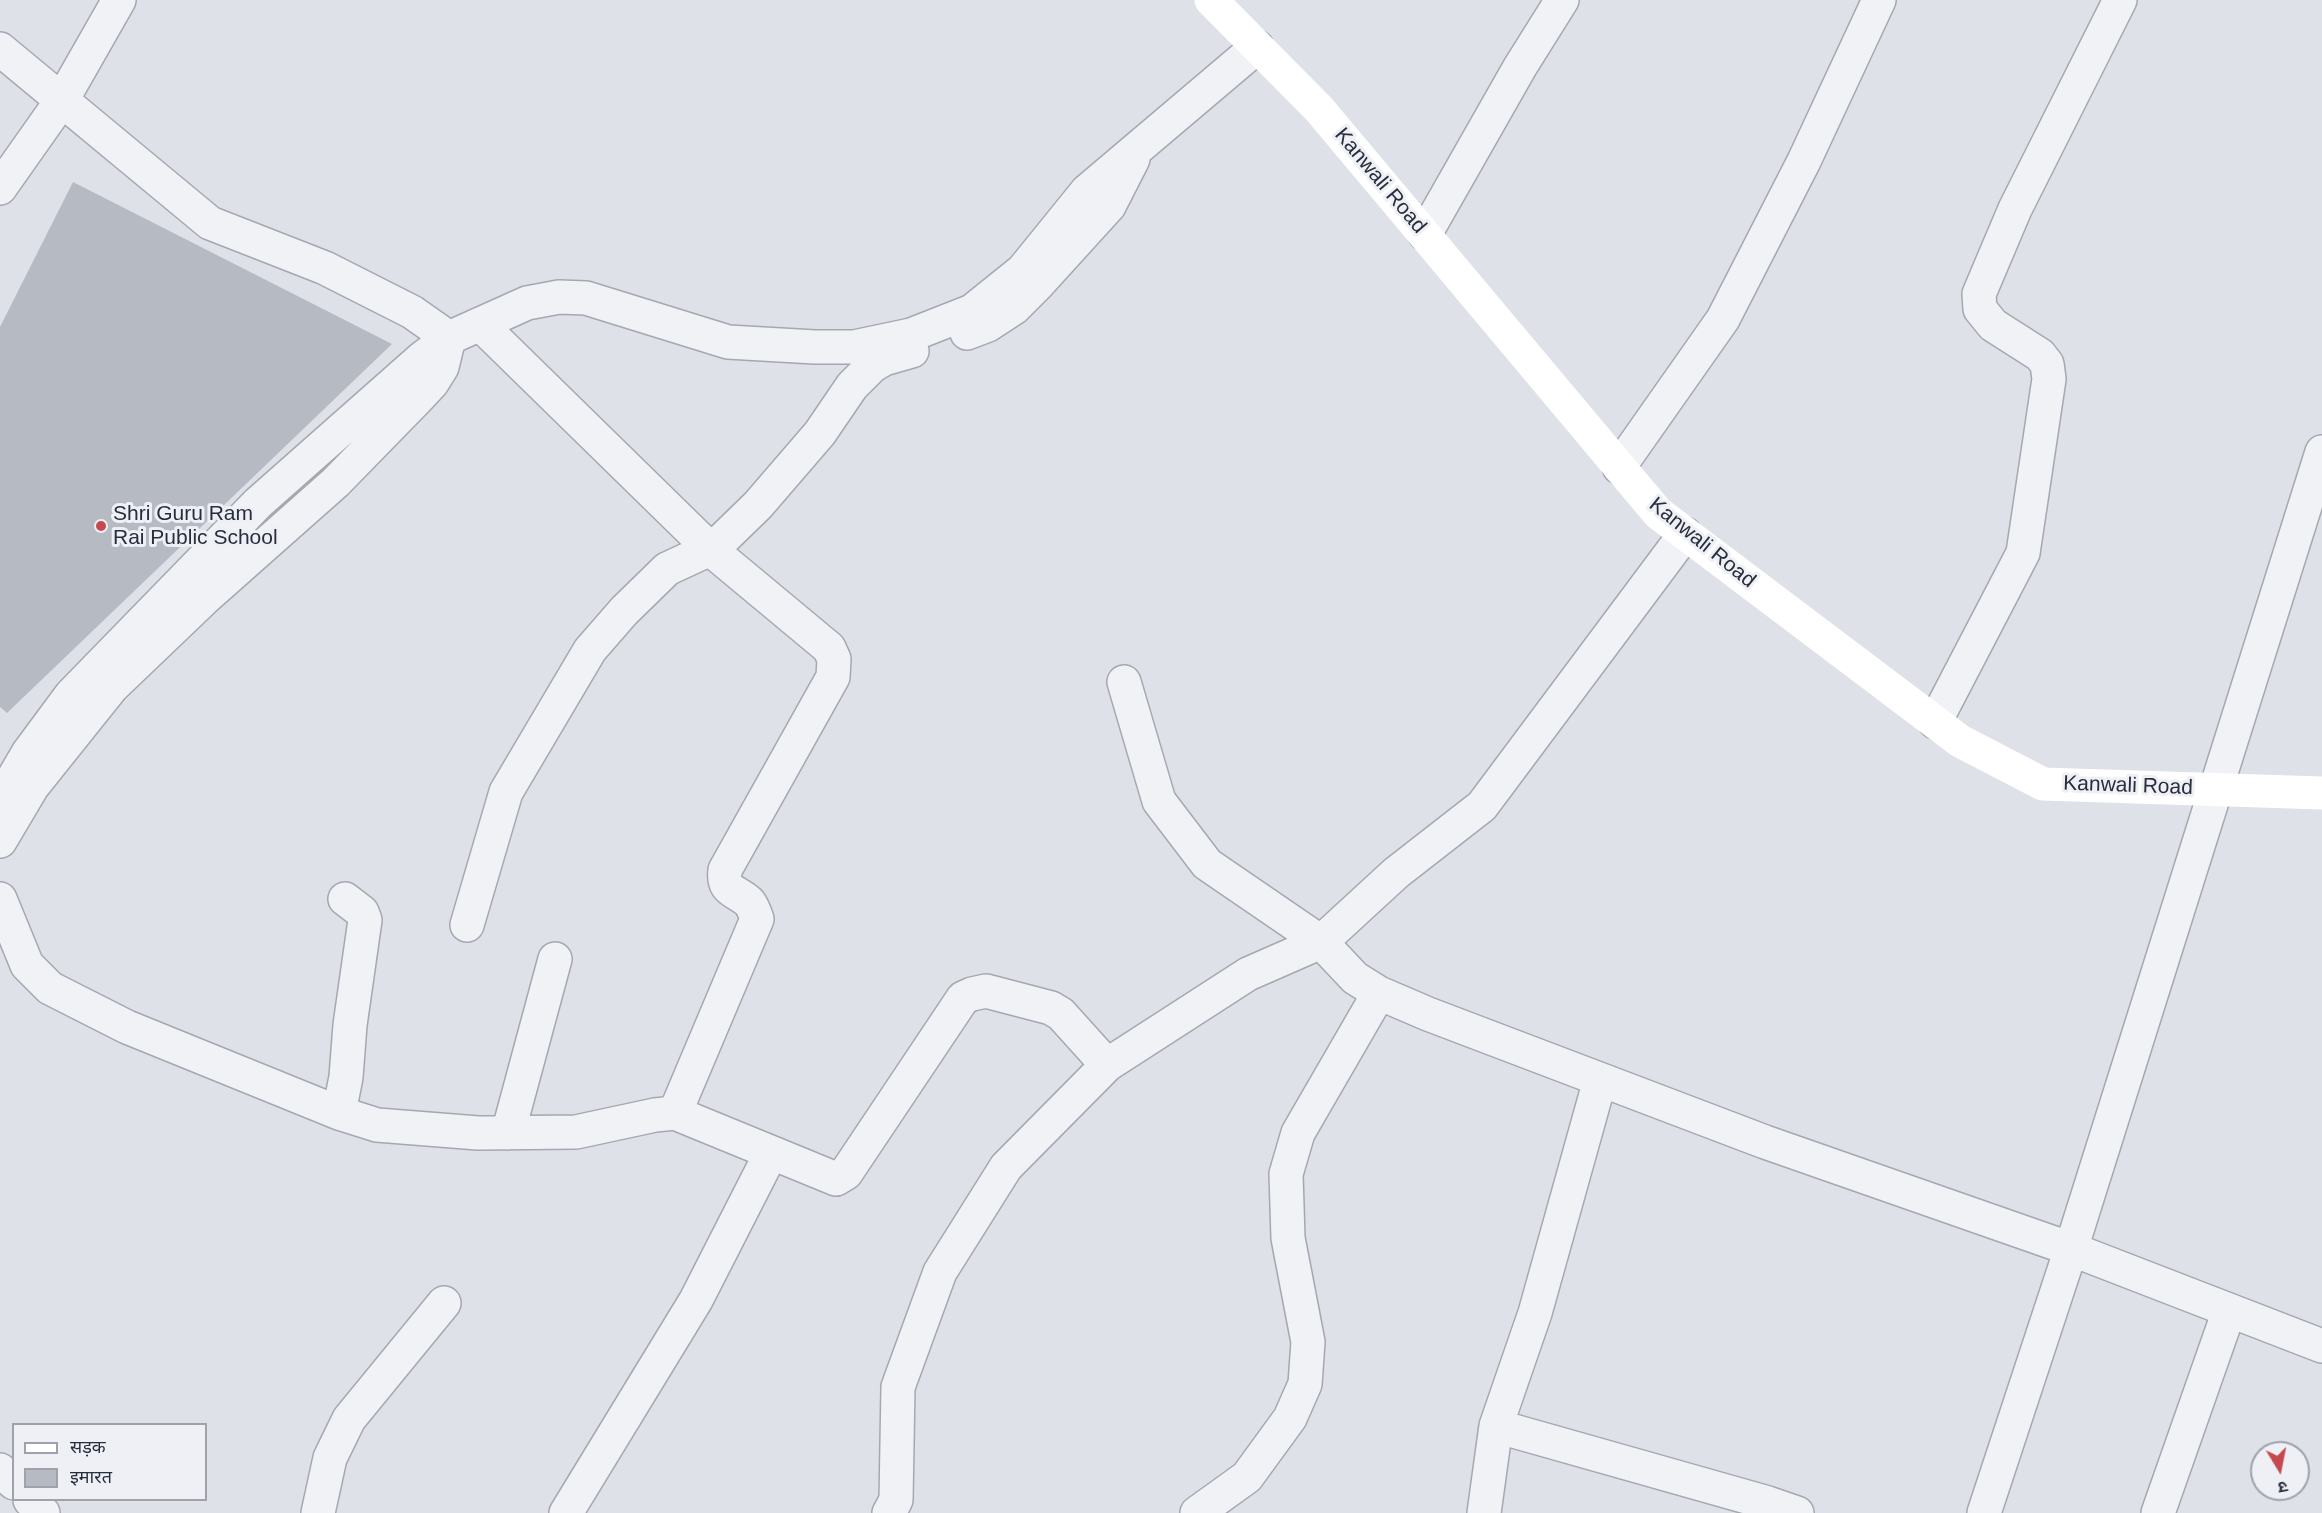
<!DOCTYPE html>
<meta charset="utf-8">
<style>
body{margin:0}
#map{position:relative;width:2322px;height:1513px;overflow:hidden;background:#dee1e7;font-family:Arial,"Noto Sans Devanagari",sans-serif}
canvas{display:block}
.legend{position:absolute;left:12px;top:1423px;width:195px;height:78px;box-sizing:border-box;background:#eef0f5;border:2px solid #9fa2ab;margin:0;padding:8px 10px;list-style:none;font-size:18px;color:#282e3d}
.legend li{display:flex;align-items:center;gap:12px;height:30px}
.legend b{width:30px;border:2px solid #9fa2ab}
.north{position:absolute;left:2250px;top:1441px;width:60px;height:60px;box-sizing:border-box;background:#eef0f5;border:2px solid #9fa2ab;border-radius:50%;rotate:170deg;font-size:16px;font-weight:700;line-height:24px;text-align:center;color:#282e3d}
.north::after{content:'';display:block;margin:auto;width:21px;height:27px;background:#c54a4f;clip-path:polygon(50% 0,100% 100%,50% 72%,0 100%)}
</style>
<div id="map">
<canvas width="2322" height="1513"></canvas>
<ul class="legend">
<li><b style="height:8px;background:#fff"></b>सड़क</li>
<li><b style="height:16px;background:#b6bac3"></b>इमारत</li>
</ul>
<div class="north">उ</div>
</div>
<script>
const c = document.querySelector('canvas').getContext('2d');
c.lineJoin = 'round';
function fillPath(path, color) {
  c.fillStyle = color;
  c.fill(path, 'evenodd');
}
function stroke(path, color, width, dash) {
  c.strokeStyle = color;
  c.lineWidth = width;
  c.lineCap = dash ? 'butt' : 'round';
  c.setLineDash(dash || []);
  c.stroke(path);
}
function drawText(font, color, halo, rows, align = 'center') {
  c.font = font + ' Arial,sans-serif';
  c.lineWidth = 6;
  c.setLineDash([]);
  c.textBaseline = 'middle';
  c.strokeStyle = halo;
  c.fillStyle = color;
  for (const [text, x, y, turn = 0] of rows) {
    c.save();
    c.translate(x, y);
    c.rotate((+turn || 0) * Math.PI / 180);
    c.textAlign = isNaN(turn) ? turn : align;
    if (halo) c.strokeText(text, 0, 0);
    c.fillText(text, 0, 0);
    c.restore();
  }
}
fillPath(new Path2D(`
 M73,182l319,162 -385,369 -7,-6v-380z`), '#b6bac3');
const street = new Path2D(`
 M0,49l210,174 115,45 87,44 37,26 -7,29 -10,16 -14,15 -82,84 -132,117 -92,88 -80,100 -32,54
 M0,188l62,-88 57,-100
 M1425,234l95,-167 42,-67
 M480,324l230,225 119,99 5,11 -1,18 -108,193c-3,22 11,20 24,32 4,5 6,11 8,17l-82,194
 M967,333l21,-8 26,-17 25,-25 70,-77 24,-47
 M1619,467l104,-148 81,-158 75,-161
 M1685,534l-203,272 -86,67 -75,69 34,36 24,15 49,21 337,128 306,107 251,97
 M1935,722l88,-169 26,-174 -2,-15 -7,-9 -47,-30 -13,-16 -1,-15 36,-85 105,-209
 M0,801l28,-48 43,-58 187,-192 163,-144 28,-21 78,-35 32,-6 27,1 142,44 87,5h39l57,-12 61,-24 51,-41 64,-79 170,-144
 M0,899l27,66 23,23 77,39 212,86 38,12 101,8 98,-1 79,-17 20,-2 161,66 10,-6 117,-175 9,-4 14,-3 65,17 10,6 46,51
 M467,925l39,-133 84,-142 34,-39 43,-42 43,-20 13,-10 35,-34 62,-72 32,-47 20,-20 12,-7 28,-8
 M339,1113l7,-36 4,-52 15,-105 -3,-8 -17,-13
 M508,1133l47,-174
 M1496,1426l272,77 29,10
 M0,1470l14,13
 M30,1500l13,13
 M318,1513l12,-55 19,-39 95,-116
 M566,1513l130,-213 75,-147
 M889,1513l7,-13 2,-113 42,-115 66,-105 101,-102 141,-91 73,-32 -114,-78 -48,-63 -35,-119
 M1197,1513l50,-36 43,-59 15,-34 3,-42 -20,-104 -2,-64 12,-41 81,-140
 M1484,1513l12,-87 39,-113 65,-233
 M1984,1513l87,-264 251,-797
 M2158,1513l71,-202`);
stroke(street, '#a4a8b1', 36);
stroke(street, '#f1f2f6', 33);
stroke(new Path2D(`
 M1211,0l108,109 339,404 302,228 83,43 279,9`), '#fff', 33);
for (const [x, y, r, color] of [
 [101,526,6,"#c54a4f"]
]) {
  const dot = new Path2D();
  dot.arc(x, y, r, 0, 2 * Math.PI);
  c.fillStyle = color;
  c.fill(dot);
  stroke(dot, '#eef0f5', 2);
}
drawText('21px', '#282e3d', '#eef0f5', [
 ["Kanwali Road",1380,181,50],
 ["Kanwali Road",1702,543,39],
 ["Kanwali Road",2128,786,2]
]);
drawText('21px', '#282e3d', '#eef0f5', [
 ["Shri Guru Ram",113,514],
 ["Rai Public School",113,538]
], 'left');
</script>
